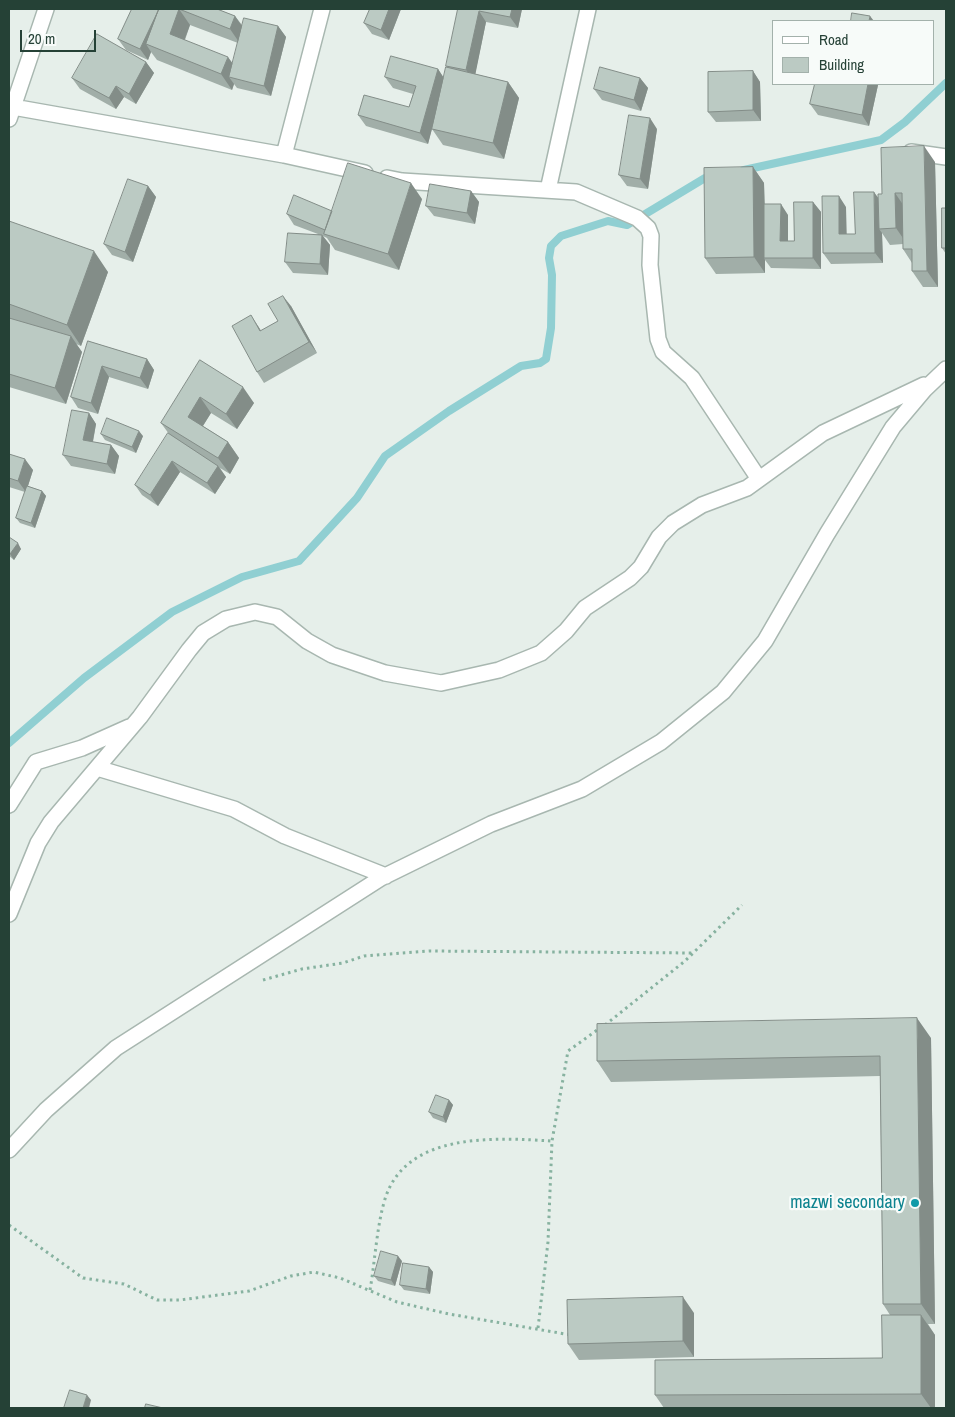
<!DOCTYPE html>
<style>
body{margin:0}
#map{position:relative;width:955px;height:1417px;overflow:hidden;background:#e6efea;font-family:"Archivo Narrow",sans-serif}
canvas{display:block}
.frame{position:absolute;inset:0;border:10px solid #254136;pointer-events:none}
.legend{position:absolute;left:772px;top:20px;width:162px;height:65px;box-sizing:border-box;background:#f7fbf9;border:1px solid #a3b1ab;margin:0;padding:6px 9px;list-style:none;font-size:15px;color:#254136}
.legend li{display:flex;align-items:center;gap:10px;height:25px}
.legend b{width:25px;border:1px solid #a3b1ab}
.scale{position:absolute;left:20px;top:30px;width:76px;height:22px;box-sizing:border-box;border:2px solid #254136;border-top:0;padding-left:6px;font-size:15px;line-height:18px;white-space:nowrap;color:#254136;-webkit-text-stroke:4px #f7fbf9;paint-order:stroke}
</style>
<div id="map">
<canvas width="955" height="1417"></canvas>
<div class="frame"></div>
<ul class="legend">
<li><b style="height:6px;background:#fff"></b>Road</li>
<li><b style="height:14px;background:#bbcac3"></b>Building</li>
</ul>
<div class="scale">20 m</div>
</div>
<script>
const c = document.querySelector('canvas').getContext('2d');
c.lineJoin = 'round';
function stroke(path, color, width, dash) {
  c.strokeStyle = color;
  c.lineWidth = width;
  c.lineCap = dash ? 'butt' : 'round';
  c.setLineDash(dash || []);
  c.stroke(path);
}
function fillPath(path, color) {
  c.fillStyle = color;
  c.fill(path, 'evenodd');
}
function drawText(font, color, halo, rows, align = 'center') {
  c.font = font + ' "Archivo Narrow",sans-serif';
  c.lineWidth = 4.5;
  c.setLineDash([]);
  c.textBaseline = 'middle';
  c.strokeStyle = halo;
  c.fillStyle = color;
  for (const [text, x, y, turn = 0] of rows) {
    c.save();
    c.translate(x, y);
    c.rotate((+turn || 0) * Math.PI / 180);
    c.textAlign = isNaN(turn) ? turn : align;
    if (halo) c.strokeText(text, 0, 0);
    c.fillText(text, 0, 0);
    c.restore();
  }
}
stroke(new Path2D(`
 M744,170l137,-30 24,-18 41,-39
 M9,743l75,-65 88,-66 70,-35 57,-16 58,-63 28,-42 64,-45 72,-45 19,-3 6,-4 5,-31 1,-53 -3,-17 2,-12 10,-10 47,-15 19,4 78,-47 8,-1`), '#90cfd2', 8);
const street = new Path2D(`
 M13,107l271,48 81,18
 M9,119l37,-110
 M911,152l35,5
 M284,155l38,-146
 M387,178l15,3 174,11 61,26 11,10 3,8 -1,29 8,74 5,13 29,26 67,101
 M548,190l40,-181
 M97,768l137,41 51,27 101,40
 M9,805l27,-43 46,-14 47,-21
 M9,914l29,-71 13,-21 89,-105 49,-67 14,-17 23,-14 29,-7 22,5 30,24 25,14 53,18 56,10 58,-13 42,-17 25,-22 19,-23 45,-30 11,-11 18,-30 14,-14 29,-18 45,-17 76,-55 101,-48
 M9,1150l37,-40 70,-62 265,-170 110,-54 91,-35 79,-47 62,-50 42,-51 62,-107 66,-107 32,-38 21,-20`);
stroke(street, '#a8b7b0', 18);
stroke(new Path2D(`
 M263,980l39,-11 41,-6 21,-7 65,-5 264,2
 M605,1025l80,-64 57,-56
 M9,1225l74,53 41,6 33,16h23l69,-9 42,-15 23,-4 26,6 57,24 52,12 122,21
 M370,1290c5,-28 7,-68 16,-94 23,-65 112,-58 166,-55
 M538,1328l10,-86 4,-101 16,-90 32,-23`), '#87b2a0', 3, [2.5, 4]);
stroke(street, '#fff', 15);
fillPath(new Path2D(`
 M132,9h85l18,7 7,9 36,1 8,11 -15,59 -34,-8 -3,-4 -2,6 -75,-30 -6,-8 -3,8 -22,-10 -8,-11zM190,25l48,18 -5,21 -48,-24z
 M370,9h31l-12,31 -17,-6 -8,-11z
 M458,9h64l-4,19 -32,-6 -11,52 33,8 11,16 -15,61 -61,-14 -11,-16 1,-5 -5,20 -62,-18 -8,-11 51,-8 4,-13 -20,-6 -8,-11 53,-8 6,9z
 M146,62l8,11 -18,31 -12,-7 -8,12 -36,-20 -8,-11z
 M753,71l7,11 1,39 -45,1 -8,-10z
 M640,78l8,10 -7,23 -39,-11 -8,-11z
 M815,84h62l1,1 -9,41 -51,-11 -8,-11z
 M657,129l-9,60 -21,-3 -8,-11z
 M935,162l3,125h-15l-11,-16v-8l-9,-14v-5l-13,1 -8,-12 1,30 -52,1 -8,-11 23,-46v27h9l23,-36 4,-4z
 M753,167l11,16 1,21 23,11v26h6l19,-39 8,10v57l-50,-1 -6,-8v13l-49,1 -11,-16z
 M148,186l8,11 -23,65 -21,-7 -8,-11z
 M471,191l8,11 -4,22 -41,-8 -8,-10z
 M422,199l-23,71 -64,-20 -8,-12 -4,-2 7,9 -2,30 -35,-2 -8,-11 33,-28 -24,-9 -7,-11 45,-3z
 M946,208v46l-4,-6z
 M9,221l99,51 -27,74 -5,-2 6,8 -16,52 -57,-17z
 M291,306l26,47 -53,30 -7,-11 1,-46 3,5 17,-10z
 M88,341l59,18 7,11 -6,19 -39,-12 -11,37 -20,-6 -7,-11z
 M200,360l54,43 -17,26 -26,-16 -8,13 25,16 11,16 -9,16 -10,-6 6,9 -11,17 -35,-22 -22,34 -16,-11 -7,-10 34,-51 -8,-11z
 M89,413l7,11 -3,18 18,3 8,11 -4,18 -44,-8 -8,-11z
 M101,434l42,2 -7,17 -31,-13z
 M9,454l24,16 -5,16 14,5 4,5 -11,32 -15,-5 -4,-5 9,-26 -16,-5z
 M9,537l12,12 -7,11 -5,-4z
 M931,1038l4,286h-7l7,11v73h-271l-9,-13 227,-37 8,-43 -7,-11 -3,-228 -269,6 -14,-21z
 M449,1100l4,5 -7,18 -13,-5 -4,-6z
 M402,1261l-7,25 -17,-5 -4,-5z
 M429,1267l4,5 -3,22 -26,-4 -4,-5z
 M694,1313v44l-115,3 -11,-16z`), '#a1aea8');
fillPath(new Path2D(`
 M159,9l-5,38 -8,-3 5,8 -3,8 -8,-11z
 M179,9l11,16 -9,24 -11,-15z
 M389,9h12l-12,31 -8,-10z
 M512,9h10l-4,19 -8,-11z
 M479,11l7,11 -12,59 -8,-11z
 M235,16l11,16 -5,13 -11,-16z
 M870,16l4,5h-5z
 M278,26l8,11 -15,59 -7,-10z
 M228,57l11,15 -10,5 5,7 -2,6 -11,-16z
 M146,62l8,11 -18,31 -7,-10z
 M438,69l7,11 -17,64 -8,-11z
 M753,71l7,11 1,39 -8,-11z
 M640,78l8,10 -7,23 -7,-11z
 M508,82l11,16 -15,61 -11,-16z
 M868,84h9l1,1 -9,41 -7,-11z
 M116,86l8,11 -8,12 -7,-11z
 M650,118l7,11 -9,60 -8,-10z
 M924,146l11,16 3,125 -11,-16z
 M753,167l11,16 1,75h-1l1,2v13l-11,-16z
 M411,183l11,16 -23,71 -11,-16z
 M148,186l8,11 -23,65 -8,-10z
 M471,191l8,11 -4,22 -8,-11z
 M874,192l8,11 -3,26 3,4 1,30 -8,-10z
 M895,193l11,16 1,35 -11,-16z
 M839,196l7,11 1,38 -8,-11z
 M813,202l8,10v57l-8,-11z
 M781,204l7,11v37l-8,-11z
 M322,235l8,10 -2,30 -8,-11z
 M94,251l14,21 -27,74 -14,-21z
 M283,296l8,10 26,47 -8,-11z
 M251,315l7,11 10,16 -8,-11z
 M71,336l11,16 -16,52 -11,-16z
 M147,359l7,11 -6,19 -8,-11z
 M102,366l7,11 -11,37 -7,-11z
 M243,387l11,16 -17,26 -11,-15z
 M200,397l11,16 -12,19 -11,-15z
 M89,413l7,11 -5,27 -8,-11z
 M139,431l4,5 -7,17 -4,-6z
 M228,442l11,16 -9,16 -12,-16z
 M111,445l8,11 -4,18 -8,-10z
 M25,459l8,11 -7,22 -8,-11z
 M172,461l8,11 -22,34 -8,-11z
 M218,466l8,11 -11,17 -8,-11z
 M42,491l4,5 -11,32 -4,-5z
 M18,543l3,6 -7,11 -4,-6z
 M917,1018l14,20 4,286 -14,-20z
 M449,1100l4,5 -7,18 -3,-6z
 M398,1256l4,5 -7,25 -4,-6z
 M429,1267l4,5 -3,22 -4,-5z
 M683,1297l11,16v44l-11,-16z
 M921,1315l14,20v73h-4l-10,-14z
 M87,1395l4,5 -2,8h-6z`), '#838d88');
const building = new Path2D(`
 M132,9h27l-19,40 -22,-10z
 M159,9h58l18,7 -5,13 -51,-20 -9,25 58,23 -7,17 -75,-30z
 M370,9h19l-8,21 -17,-7z
 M458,9h54l-2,8 -31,-6 -13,59 -20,-4z
 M852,13l18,3 -1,5h-18z
 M244,18l34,8 -14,60 -35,-9z
 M97,34l49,28 -17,32 -13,-8 -7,12 -37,-20z
 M391,56l47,13 -18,64 -62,-18 6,-20 45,12 7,-21 -31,-9z
 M446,67l62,15 -15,61 -61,-14z
 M600,67l40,11 -6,22 -40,-11z
 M753,71v39l-45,2v-40z
 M815,84h53l-6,31 -52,-11z
 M629,115l21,3 -10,61 -21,-4z
 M924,146l3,125h-15v-22h-9l-1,-56h-7l1,35 -17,1 -1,-35h4l-1,-46z
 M348,163l63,20 -23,71 -64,-20z
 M753,167l1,90 -49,1 -1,-90z
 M128,179l20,7 -23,66 -21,-8z
 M430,184l41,7 -4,22 -41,-7z
 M854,192h20l1,61h-52l-1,-57h17v38h16z
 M294,195l38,16 -7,19 -38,-16z
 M794,202h19v56h-49v-54h17l-1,37h14z
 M942,208h4v40h-4z
 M9,221l85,30 -27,74 -58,-21z
 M288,233l34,2 -2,29 -35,-2z
 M283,296l26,46 -52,30 -25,-46 19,-11 9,16 18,-10 -10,-17z
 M9,318l62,18 -16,52 -46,-14z
 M88,341l59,18 -7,19 -38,-12 -11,37 -20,-6z
 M200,360l43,27 -17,27 -26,-17 -12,20 40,25 -10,16 -57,-35z
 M72,410l17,3 -6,27 28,5 -4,19 -44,-9z
 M107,418l32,13 -7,16 -31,-13z
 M168,433l50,33 -11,17 -35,-22 -22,34 -15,-10z
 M9,454l16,5 -7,22 -9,-3z
 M27,486l15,5 -11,32 -15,-5z
 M9,537l9,6 -8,11 -1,-1z
 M917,1018l4,286h-38l-3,-248 -283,5v-37z
 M436,1095l13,5 -6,17 -14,-5z
 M381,1251l17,5 -7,24 -17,-4z
 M403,1263l26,4 -3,22 -26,-4z
 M683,1297v44l-115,3 -1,-44z
 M882,1315h39v79l-266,1v-35l227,-2z
 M70,1390l17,5 -4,13h-19z
 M146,1404l17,4h-18z`);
fillPath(building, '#bbcac3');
stroke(building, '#838d88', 1);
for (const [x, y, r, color] of [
 [915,1203,5,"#0f9aa8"]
]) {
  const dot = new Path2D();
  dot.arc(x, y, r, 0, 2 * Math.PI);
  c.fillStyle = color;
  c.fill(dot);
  stroke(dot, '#f7fbf9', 2);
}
drawText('18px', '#0d838f', '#f7fbf9', [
 ["mazwi secondary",905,1203]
], 'right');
</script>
